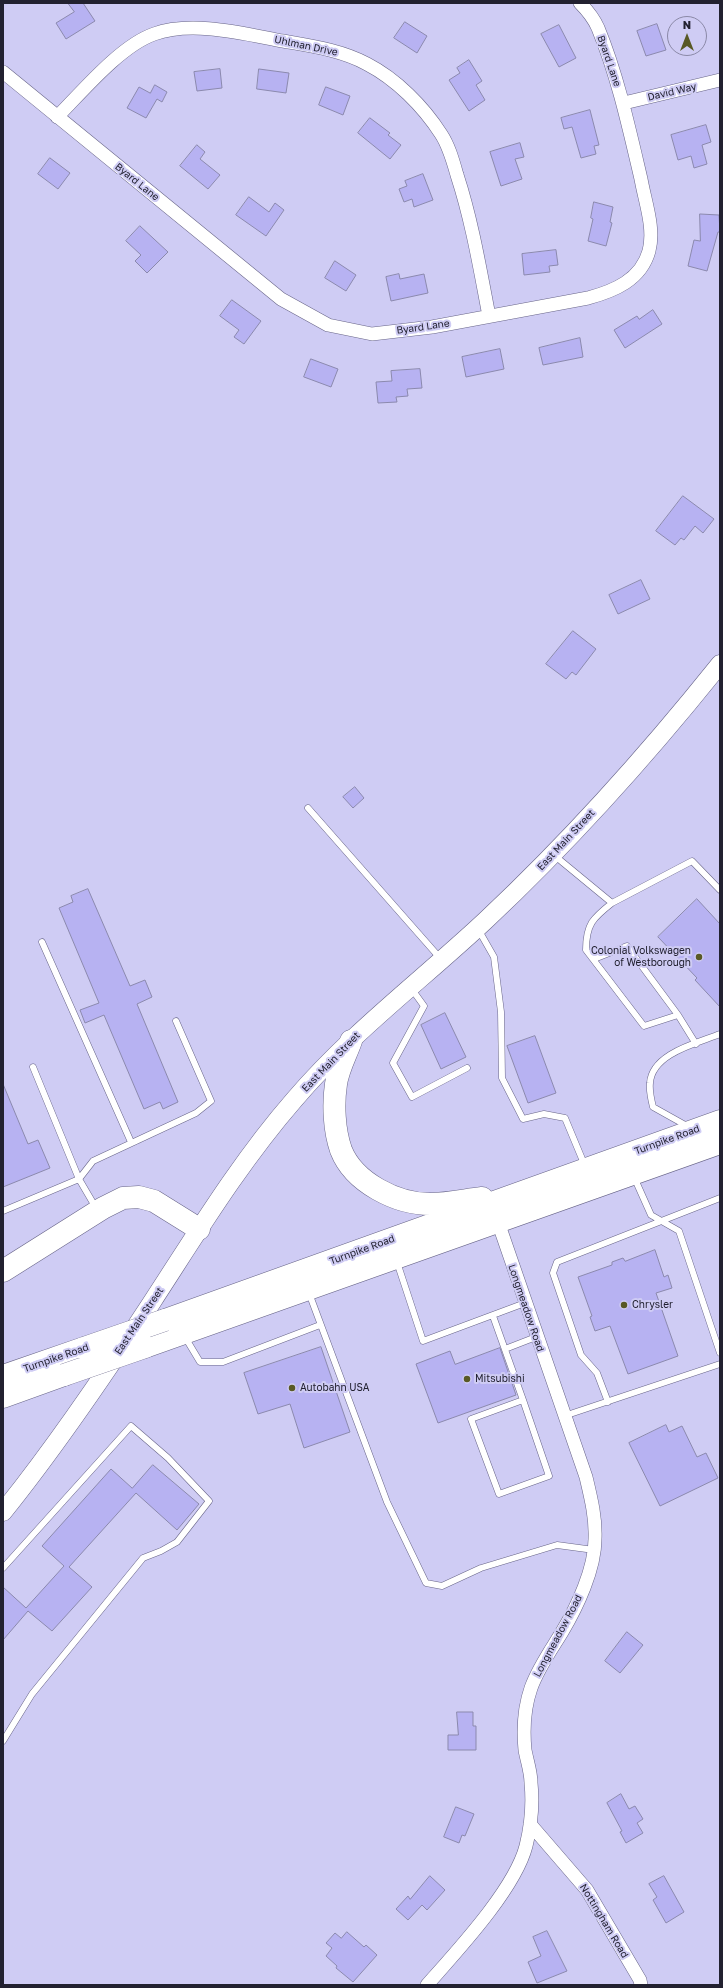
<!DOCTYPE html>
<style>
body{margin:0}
#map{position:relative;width:723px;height:1988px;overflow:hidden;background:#cfccf4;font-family:"Golos Text",sans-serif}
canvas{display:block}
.frame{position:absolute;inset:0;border:4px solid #222130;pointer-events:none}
.north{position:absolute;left:667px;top:16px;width:40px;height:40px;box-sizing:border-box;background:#cfccf4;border:1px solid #8a88a6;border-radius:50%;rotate:0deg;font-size:11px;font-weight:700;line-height:16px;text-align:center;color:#222130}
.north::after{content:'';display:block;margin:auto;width:14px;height:18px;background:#595925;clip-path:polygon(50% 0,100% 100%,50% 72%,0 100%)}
</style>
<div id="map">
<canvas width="723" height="1988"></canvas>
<div class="frame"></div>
<div class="north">N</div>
</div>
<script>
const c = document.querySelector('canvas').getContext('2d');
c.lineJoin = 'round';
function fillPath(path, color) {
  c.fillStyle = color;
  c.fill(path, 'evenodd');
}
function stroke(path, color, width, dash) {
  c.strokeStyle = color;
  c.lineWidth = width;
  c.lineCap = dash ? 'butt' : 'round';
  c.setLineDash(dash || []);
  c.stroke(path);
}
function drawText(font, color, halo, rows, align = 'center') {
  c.font = font + ' "Golos Text",sans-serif';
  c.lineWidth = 4;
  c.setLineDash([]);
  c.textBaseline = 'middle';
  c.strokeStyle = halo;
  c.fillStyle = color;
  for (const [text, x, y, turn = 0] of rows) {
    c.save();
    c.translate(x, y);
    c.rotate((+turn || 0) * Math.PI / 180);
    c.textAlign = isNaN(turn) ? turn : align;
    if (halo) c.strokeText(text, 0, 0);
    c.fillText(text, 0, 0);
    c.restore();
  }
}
const building = new Path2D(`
 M68,3h15l12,18 -29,18 -10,-16 18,-11z
 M405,22l22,14 -10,17 -23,-15z
 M657,24l9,26 -20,6 -9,-25z
 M559,25l17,33 -17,9 -18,-33z
 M469,60l13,21 -6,4 9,15 -16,11 -20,-31 11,-7 -3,-5z
 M220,69l2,19 -25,3 -3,-19z
 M259,69l30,4 -3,20 -29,-4z
 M155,85l12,7 -5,10 -5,-3 -11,19 -19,-10 12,-21 11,6z
 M326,87l24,9 -7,19 -24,-10z
 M590,110l9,35 -5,1 2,8 -15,4 -9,-31 -8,2 -3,-11z
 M370,118l20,15 -2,2 13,10 -11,14 -32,-26z
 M706,125l5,17 -9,3 5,19 -13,4 -3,-12 -13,4 -7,-25z
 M520,143l4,14 -9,2 7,20 -21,7 -11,-34z
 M197,145l8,7 -5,7 20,16 -12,14 -28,-23z
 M50,158l20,15 -12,16 -20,-15z
 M423,174l10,26 -19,7 -2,-8 -8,3 -5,-13 8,-3 -2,-5z
 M249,197l20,15 6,-9 9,7 -18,26 -30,-21z
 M594,202l19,5 -3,15 2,1 -6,23 -18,-5 5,-22 -2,-1z
 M700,214l19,1 1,17h-2l-11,39 -19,-5 6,-26 6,1z
 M140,226l28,26 -21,21 -12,-12 6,-6 -15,-14z
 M556,250l2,15 -9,1 1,6 -26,3 -2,-21z
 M335,261l21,14 -10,16 -21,-13z
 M399,274l1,5 24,-5 4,19 -37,8 -5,-24z
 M232,300l29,21 -17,23 -10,-7 5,-7 -19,-14z
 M653,310l9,14 -37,24 -11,-18 23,-14 2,3z
 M580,338l3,19 -40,8 -4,-17z
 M500,349l4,20 -38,8 -4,-20z
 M311,359l27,10 -7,18 -27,-10z
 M420,369l2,19 -15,1 1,7 -12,1 1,5 -19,1 -2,-21 16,-1 -1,-10z
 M683,496l31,23 -11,14 -8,-7 -11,14 -3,-2 -6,7 -19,-14z
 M641,580l9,19 -32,15 -9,-19z
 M573,631l23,18 -20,26 -4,-3 -6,7 -20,-15z
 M355,787l9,11 -11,10 -10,-11z
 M88,889l42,97 15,-6 7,17 -15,7 41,98 -15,7 -3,-7 -16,7 -40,-94 -19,8 -5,-13 19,-7 -40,-95 14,-6 -2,-6z
 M697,899l23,25v83l-25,-27 2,-2 -39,-41z
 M445,1013l21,44 -25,12 -20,-44z
 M535,1036l21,57 -28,10 -21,-57z
 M3,1084l25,60 10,-4 12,28 -47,19z
 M655,1250l9,27 4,-2 4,13 -16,5 22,63 -50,18 -18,-48 -15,5 -5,-14 2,-1 -14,-39 34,-12v-3l11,-4 2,3z
 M321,1347l29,85 -46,16 -14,-44 -32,10 -14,-41z
 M500,1348l16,47 -78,28 -22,-59 34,-13 5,13z
 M666,1425l3,7 13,-6 15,31 9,-4 12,25 -58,28 -31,-63z
 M153,1465l46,39 -22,26 -41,-37 -67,74 23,20 -40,44 -24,-20 -25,29v-53l23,21 38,-42 -22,-20 69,-77 21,19z
 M627,1632l16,13 -23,28 -15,-12z
 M457,1712h16v14h3v24h-28v-15h10z
 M621,1794l8,15 6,-3 8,13 -6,4 6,10 -17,10 -6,-11 2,-1 -15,-28z
 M456,1807l18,7 -9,22 -3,-1 -3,8 -15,-6z
 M430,1876l15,14 -18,20 -5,-5 -14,15 -12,-11 12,-13 2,3z
 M664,1876l20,36 -18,11 -13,-23 4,-3 -8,-13z
 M547,1931l20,40 -30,12 -9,-21 13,-6 -8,-19z
 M347,1932l17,15 2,-2 11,10 -24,27 -17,-14 1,-2 -11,-10 6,-8 -6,-5 9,-10 6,5z`);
fillPath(building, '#b7b2f2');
stroke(building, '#8b89ad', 1);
const lane = new Path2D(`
 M308,808l132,150
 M555,856l57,47 80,-42 28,29
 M612,903c-19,15 -26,21 -26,47l58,76 34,-11 18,29
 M478,929l16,28 7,55 1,66 21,41 21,-5 21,4 20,48
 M42,942l89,200
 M594,959l33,-13 51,69
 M411,988l13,18 -31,57 19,34 55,-29
 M33,1067l46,112 14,-18 103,-48 15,-12 -35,-80
 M687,1126l-34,-19c-2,-8 -4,-16 -3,-24 2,-30 48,-40 70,-49
 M634,1177l17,38 28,16 41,122
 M3,1211l76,-32 17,29
 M397,1262l26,79 102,-38
 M309,1293l78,209 39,81 16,3 39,-18 76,-23 37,5
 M493,1316l30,84 -52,19 28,75 50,-18 -26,-76
 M185,1337l15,25h23l97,-37
 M505,1349l31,-12
 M608,1402l-11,-29 -16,-18 -28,-82 4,-11 163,-64
 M564,1416l156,-52
 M3,1568l128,-142 37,32 41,43 -32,41 -16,9 -18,7 -111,136 -29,47`);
const street = new Path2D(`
 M3,72l278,227 47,26 44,9 60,-7 156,-29c26,-7 53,-18 61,-47 6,-23 -4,-49 -8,-72 -12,-51 -23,-102 -43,-151 -4,-9 -11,-18 -18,-25
 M624,103l96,-23
 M57,117c25,-25 63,-71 97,-83 38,-14 91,0 129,7 28,5 58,9 84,23 29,15 56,42 74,70 8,12 12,27 16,41 15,46 23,94 32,141
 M530,1824l57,66 53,90 1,5
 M427,1985c30,-34 88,-96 99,-139 5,-20 7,-43 5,-63 0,-11 -4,-22 -6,-33 -2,-21 -1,-42 6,-62 7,-20 20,-38 31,-56 15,-25 33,-63 33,-93 1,-21 -4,-41 -9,-62l-88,-255`);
const secondary = new Path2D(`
 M3,1512c54,-67 102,-138 149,-210 45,-69 88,-140 142,-202 57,-67 128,-120 192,-180 84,-79 162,-166 234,-256`);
const highway = new Path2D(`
 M351,1041c-5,14 -13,28 -15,43 -3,20 -2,46 5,66 13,33 56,54 89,54 17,0 35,-4 52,-6
 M3,1271l100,-63 20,-10 16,-1 15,4 45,28
 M165,1320l555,-199
 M145,1347l575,-204
 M3,1376l81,-28
 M3,1397l61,-22`);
stroke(lane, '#686588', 7);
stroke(street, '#686588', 14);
stroke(secondary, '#686588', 19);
stroke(highway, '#686588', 23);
stroke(lane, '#fff', 6);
stroke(street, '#fff', 13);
stroke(secondary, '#fff', 18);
stroke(highway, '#fff', 22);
const highwayBridge = new Path2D(`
 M84,1348l81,-28
 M64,1375l81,-28`);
stroke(highwayBridge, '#686588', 23, []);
stroke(highwayBridge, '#fff', 22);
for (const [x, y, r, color] of [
 [699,957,4,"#595925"],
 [624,1305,4,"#595925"],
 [467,1379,4,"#595925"],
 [292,1388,4,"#595925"]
]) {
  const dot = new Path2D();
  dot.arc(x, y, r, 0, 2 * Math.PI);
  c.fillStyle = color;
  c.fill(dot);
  stroke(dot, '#cfccf4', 1.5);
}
drawText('10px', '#222130', '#cfccf4', [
 ["Uhlman Drive",306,46,12],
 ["Byard Lane",609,61,71],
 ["David Way",672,92,-13],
 ["Byard Lane",137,182,39],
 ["Byard Lane",423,327,-8],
 ["East Main Street",566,840,-47],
 ["East Main Street",331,1062,-46],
 ["Turnpike Road",667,1140,-20],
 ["Turnpike Road",362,1250,-20],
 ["Longmeadow Road",526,1308,71],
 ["East Main Street",139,1321,-56],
 ["Turnpike Road",56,1358,-19],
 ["Longmeadow Road",558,1636,-62],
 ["Nottingham Road",604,1921,59]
]);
drawText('10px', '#222130', '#cfccf4', [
 ["Colonial Volkswagen",691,951,"right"],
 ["of Westborough",691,963,"right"],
 ["Chrysler",632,1305],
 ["Mitsubishi",475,1379],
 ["Autobahn USA",300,1388]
], 'left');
</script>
